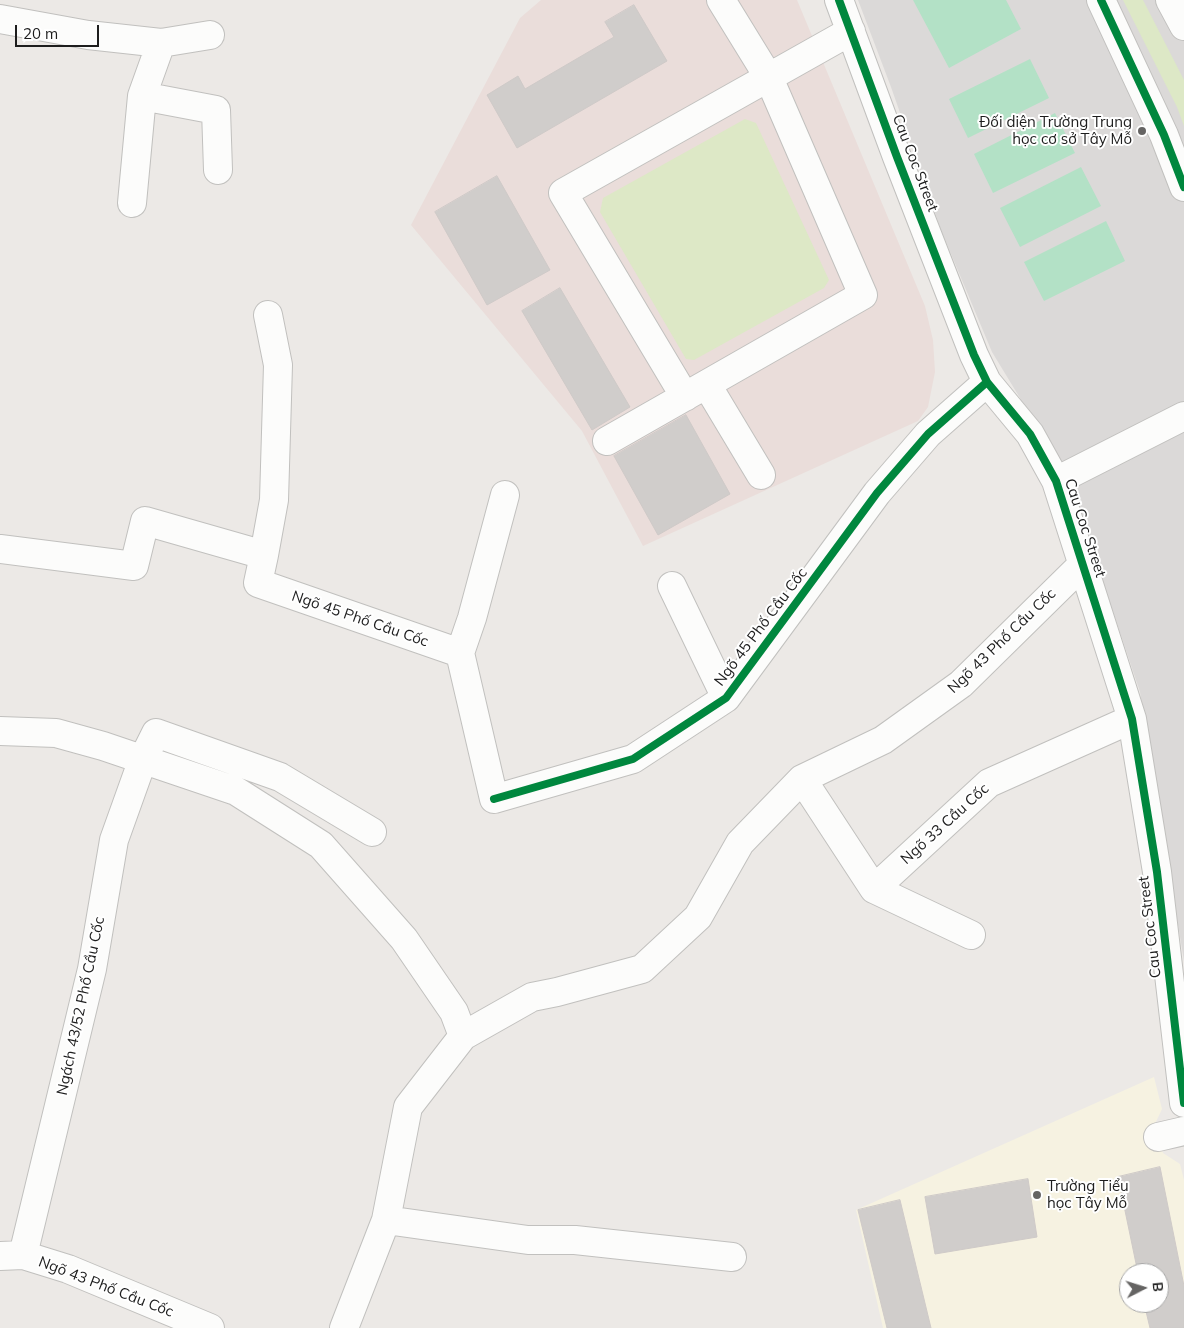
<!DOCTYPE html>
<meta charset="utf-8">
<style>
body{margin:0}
#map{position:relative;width:1184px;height:1328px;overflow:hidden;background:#ece9e6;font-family:Mulish,sans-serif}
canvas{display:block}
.north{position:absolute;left:1119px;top:1263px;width:50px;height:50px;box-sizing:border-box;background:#fff;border:1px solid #a5a5a5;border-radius:50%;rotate:85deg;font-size:14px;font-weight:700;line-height:20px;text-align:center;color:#1d1d1d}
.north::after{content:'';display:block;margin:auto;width:18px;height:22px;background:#656463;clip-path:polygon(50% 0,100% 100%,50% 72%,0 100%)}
.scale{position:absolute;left:15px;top:25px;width:84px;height:22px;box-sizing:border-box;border:2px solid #1d1d1d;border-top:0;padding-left:6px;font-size:15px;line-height:18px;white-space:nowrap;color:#1d1d1d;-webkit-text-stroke:4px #fff;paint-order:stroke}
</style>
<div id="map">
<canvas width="1184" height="1328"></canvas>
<div class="north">B</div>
<div class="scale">20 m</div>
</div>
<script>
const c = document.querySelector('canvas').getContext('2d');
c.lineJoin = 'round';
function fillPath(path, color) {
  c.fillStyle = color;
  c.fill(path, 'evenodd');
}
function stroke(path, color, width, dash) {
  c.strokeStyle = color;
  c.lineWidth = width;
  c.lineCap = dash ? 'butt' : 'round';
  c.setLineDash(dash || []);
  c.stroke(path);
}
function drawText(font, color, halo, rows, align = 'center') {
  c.font = font + ' Mulish,sans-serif';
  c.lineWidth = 4;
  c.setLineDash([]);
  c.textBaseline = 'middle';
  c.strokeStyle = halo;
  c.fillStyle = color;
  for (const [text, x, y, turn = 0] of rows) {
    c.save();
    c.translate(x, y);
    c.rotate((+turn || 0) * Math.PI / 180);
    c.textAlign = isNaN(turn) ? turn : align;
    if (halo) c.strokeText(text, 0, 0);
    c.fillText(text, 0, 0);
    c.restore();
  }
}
fillPath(new Path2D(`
 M858,0h326v961l-44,-269 -55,-164 -65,-130 -28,-46 -51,-122 -50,-143z`), '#dbd9d8');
fillPath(new Path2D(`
 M1154,1077l8,32 -8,17 9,27 17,11 4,16v148h-301l-27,-118zM1129,1273h30v30h-30z`), '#f6f2e1');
fillPath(new Path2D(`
 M541,0h256l128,306 8,34 2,32 -7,35 -10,14 -275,125 -61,-115 -171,-206 109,-207z`), '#eaddda');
fillPath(new Path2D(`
 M1123,0h20l41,80v46l-7,-19z
 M745,119l11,4 73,157 -5,8 -130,72 -8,-1 -86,-147 3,-14z`), '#dde8c6');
fillPath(new Path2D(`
 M913,0h93l15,29 -72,39z
 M1030,59l19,39 -81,40 -19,-39z
 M1055,113l20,40 -82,40 -19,-39z
 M1081,167l20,39 -81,41 -20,-39z
 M1106,221l19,40 -81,40 -20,-39z`), '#b3e1c6');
const building = new Path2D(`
 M634,5l33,56 -150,87 -30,-53 31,-19 7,13 89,-52 -9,-15z
 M497,176l53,94 -63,35 -52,-93z
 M560,288l70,119 -38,23 -70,-119z
 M686,415l44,79 -72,41 -44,-79z
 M1160,1167l24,119v42h-34l-6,-25h15v-30h-21l-20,-96z
 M1028,1179l9,58 -102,17 -10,-57z
 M900,1200l31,128h-44l-29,-118z`);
fillPath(building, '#d0cdcb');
stroke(building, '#cfcac8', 1);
const minor = new Path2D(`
 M839,0l58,157 77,198 13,27 43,52 26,47 76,238 25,153 27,231
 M1101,0l63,135 20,52
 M1170,0l14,26
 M0,19l88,16 73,8 49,-8
 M142,96l74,14 2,60
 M132,203l10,-107 19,-53
 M707,385l54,90
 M685,397l-122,-204 288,-162
 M607,441l256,-146 -94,-217 -48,-78
 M1056,481l128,-65
 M0,549l134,17 11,-45 119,34 -6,28 202,70 34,146 139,-40 93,-61 151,-205 51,-59 59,-52
 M264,555l10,-55 4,-135 -10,-50
 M672,586l54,112
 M460,653l12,-35 33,-123
 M0,731l56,2 47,13 133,45 85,54 83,94 50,73 9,24
 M802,779l72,110 97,46
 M874,889l115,-106 143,-64
 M1158,1137l26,-6
 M386,1220l142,20h47l157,17
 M23,1255l69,-286 22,-129 29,-81 13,-26 124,44 92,55
 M0,1256l23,-1 45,14 142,59
 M344,1328l42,-108 22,-113 55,-71 69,-39 25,-5 85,-23 56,-52 42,-74 62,-64 81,-39 78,-56 121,-119`);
stroke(minor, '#c1c0be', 30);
stroke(minor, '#fcfcfb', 28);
stroke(new Path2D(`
 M839,0l58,157 77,198 13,27 43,52 26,47 76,238 25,153 27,231
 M1101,0l63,135 20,52
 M494,799l139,-40 93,-61 151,-205 51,-59 59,-52`), '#00873e', 8);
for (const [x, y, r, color] of [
 [1142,131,5,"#656463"],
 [1037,1195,5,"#656463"]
]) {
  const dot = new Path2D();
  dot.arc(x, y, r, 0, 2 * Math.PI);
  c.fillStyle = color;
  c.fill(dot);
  stroke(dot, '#fff', 2);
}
drawText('15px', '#1d1d1d', '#fff', [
 ["Đối diện Trường Trung",1132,122],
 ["học cơ sở Tây Mỗ",1132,139],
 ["Trường Tiểu",1047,1186,"left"],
 ["học Tây Mỗ",1047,1203,"left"]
], 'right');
drawText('15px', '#1d1d1d', '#fff', [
 ["Cau Coc Street",915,163,69],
 ["Cau Coc Street",1085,528,72],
 ["Ngõ 45 Phố Cầu Cốc",360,619,19],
 ["Ngõ 45 Phố Cầu Cốc",761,627,-53],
 ["Ngõ 43 Phố Cầu Cốc",1002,641,-44],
 ["Ngõ 33 Cầu Cốc",945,824,-42],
 ["Cau Coc Street",1150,927,-97],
 ["Ngách 43/52 Phố Cầu Cốc",81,1006,-78],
 ["Ngõ 43 Phố Cầu Cốc",106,1287,21]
]);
</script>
